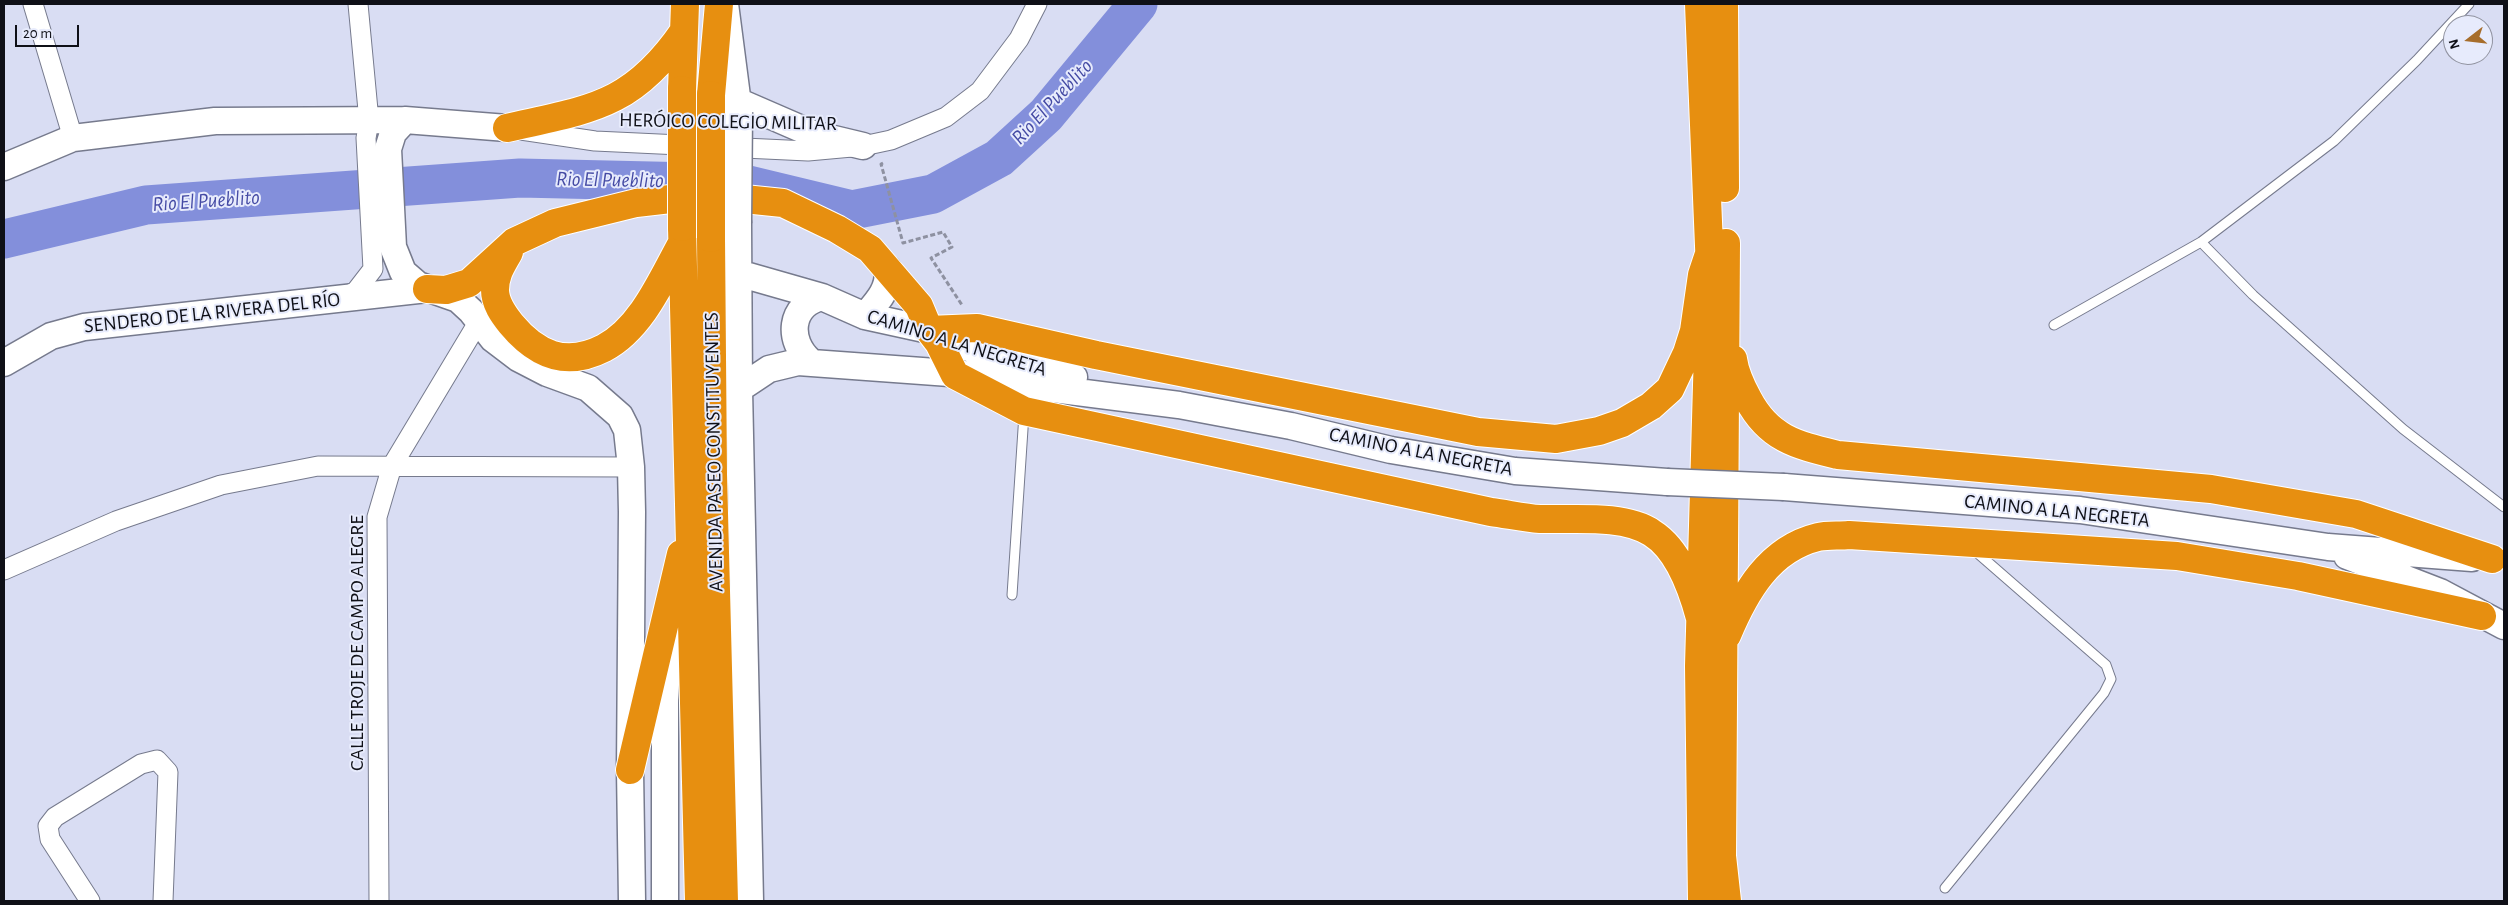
<!DOCTYPE html>
<meta charset="utf-8">
<style>
body{margin:0}
#map{position:relative;width:2508px;height:905px;overflow:hidden;background:#d9ddf3;font-family:"Alegreya Sans",sans-serif}
canvas{display:block}
.frame{position:absolute;inset:0;border:5px solid #0f1017;pointer-events:none}
.north{position:absolute;left:2443px;top:15px;width:50px;height:50px;box-sizing:border-box;background:#e7ebfc;border:1px solid #9193a0;border-radius:50%;rotate:254deg;font-size:14px;font-weight:700;line-height:20px;text-align:center;color:#0f1017}
.north::after{content:'';display:block;margin:auto;width:18px;height:22px;background:#a76e2c;clip-path:polygon(50% 0,100% 100%,50% 72%,0 100%)}
.scale{position:absolute;left:15px;top:25px;width:64px;height:22px;box-sizing:border-box;border:2px solid #0f1017;border-top:0;padding-left:6px;font-size:15px;line-height:18px;white-space:nowrap;color:#0f1017;-webkit-text-stroke:4px #e7ebfc;paint-order:stroke}
</style>
<div id="map">
<canvas width="2508" height="905"></canvas>
<div class="frame"></div>
<div class="north">N</div>
<div class="scale">20 m</div>
</div>
<script>
const c = document.querySelector('canvas').getContext('2d');
c.lineJoin = 'round';
function stroke(path, color, width, dash) {
  c.strokeStyle = color;
  c.lineWidth = width;
  c.lineCap = dash ? 'butt' : 'round';
  c.setLineDash(dash || []);
  c.stroke(path);
}
function drawText(font, color, halo, rows, align = 'center') {
  c.font = font + ' "Alegreya Sans",sans-serif';
  c.lineWidth = 4;
  c.setLineDash([]);
  c.textBaseline = 'middle';
  c.strokeStyle = halo;
  c.fillStyle = color;
  for (const [text, x, y, turn = 0] of rows) {
    c.save();
    c.translate(x, y);
    c.rotate((+turn || 0) * Math.PI / 180);
    c.textAlign = isNaN(turn) ? turn : align;
    if (halo) c.strokeText(text, 0, 0);
    c.fillText(text, 0, 0);
    c.restore();
  }
}
stroke(new Path2D(`
 M4,239l142,-34 374,-27 220,5 112,27 81,-16 66,-36 47,-43 92,-111`), '#838fdb', 39);
const lane = new Path2D(`
 M2201,242l52,53 150,134 101,78
 M2054,325l147,-83 133,-101 83,-81 52,-56
 M1012,595l12,-181
 M1945,888l159,-195 7,-14 -5,-14 -132,-115`);
const street = new Path2D(`
 M33,4l40,134
 M521,130l74,11 213,10 55,-5 28,-6 55,-23 34,-26 39,-52 18,-35
 M343,298l13,-7 17,-22 -7,-131 3,-17 -11,-117
 M4,570l112,-49 105,-36 97,-19 313,1
 M90,901l-40,-62 -2,-13 7,-9 86,-53 16,-4 11,12 -5,129
 M379,901l-2,-384 15,-51 87,-145`);
const secondary = new Path2D(`
 M725,4l14,108
 M737,101l76,33 50,12
 M405,120l-12,13 -5,16 5,98 10,25 15,13 40,14 13,12 22,28 25,19 29,15 41,15 32,28 7,14 4,37 1,45 -2,258 2,131
 M4,167l69,-29 142,-17 190,-1 102,8
 M738,223l1,166 11,512
 M738,273l84,24 43,19 64,14 27,14 32,10 86,23
 M865,316c13,-15 24,-26 23,-47
 M810,361c-23,-20 -21,-56 12,-64
 M4,363l47,-27 33,-9 343,-38
 M739,389l30,-20 29,-7 179,13 53,11 149,19 112,21 100,24 124,21 152,11
 M1784,487l296,23 248,37 144,11
 M2347,556l93,36 64,34
 M665,901v-201l4,-63`);
const highway = new Path2D(`
 M1699,4l11,266
 M1724,4l1,184
 M682,90l3,-86
 M711,95l8,-91
 M507,128c83,-19 125,-21 177,-97
 M682,227l17,674
 M711,238l2,236 11,427
 M1726,243l-4,613 5,45
 M509,252c-7,13 -14,22 -14,38 0,13 8,24 16,34 25,30 54,44 93,24 38,-20 58,-69 78,-105
 M427,289l19,1 23,-7 45,-41 41,-19 81,-20 69,-8 78,8 54,26 33,20 49,57 10,24 10,13 16,32 69,36 467,101c16,2 33,6 49,7 33,1 84,-5 112,14 27,17 40,55 48,85
 M929,330l48,-2 119,27 382,77 78,7 43,-8 23,-8 29,-17 19,-17 17,-36 7,-22 8,-56 8,-24
 M1733,359c2,15 8,27 15,40 21,40 49,46 90,56l373,34 145,25 136,45
 M1727,635c18,-43 42,-86 91,-98 9,-2 21,-1 31,-2l328,21 121,20 184,40
 M630,770l51,-216
 M1702,901l-3,-235 10,-351`);
stroke(lane, '#767a8d', 11);
stroke(street, '#767a8d', 21);
stroke(secondary, '#767a8d', 29);
stroke(highway, '#fff', 30);
stroke(new Path2D(`
 M883,163l-2,1 22,79 40,-11 9,15 -21,11 31,47`), '#8e91a1', 3, [5, 2.5]);
stroke(lane, '#fff', 9);
stroke(street, '#fff', 19);
stroke(secondary, '#fff', 26);
stroke(highway, '#e78f10', 28);
const secondaryBridge = new Path2D(`
 M738,223l1,-111
 M1667,482l117,5`);
const highwayBridge = new Path2D(`
 M682,227v-137
 M711,238v-143`);
stroke(secondaryBridge, '#767a8d', 29, []);
stroke(highwayBridge, '#fff', 30, []);
stroke(secondaryBridge, '#fff', 26);
stroke(highwayBridge, '#e78f10', 28);
drawText('20px', '#0f1017', '#e7ebfc', [
 ["HERÓICO COLEGIO MILITAR",728,122,1],
 ["SENDERO DE LA RIVERA DEL RÍO",212,313,-6],
 ["CAMINO A LA NEGRETA",957,343,17],
 ["AVENIDA PASEO CONSTITUYENTES",714,452,-91],
 ["CAMINO A LA NEGRETA",1421,452,11],
 ["CAMINO A LA NEGRETA",2057,511,6],
 ["CALLE TROJE DE CAMPO ALEGRE",357,643,-90]
]);
drawText('italic 21px', '#444aa4', '#e7ebfc', [
 ["Rio El Pueblito",1052,102,-47],
 ["Rio El Pueblito",610,180,1],
 ["Rio El Pueblito",206,201,-4]
]);
</script>
